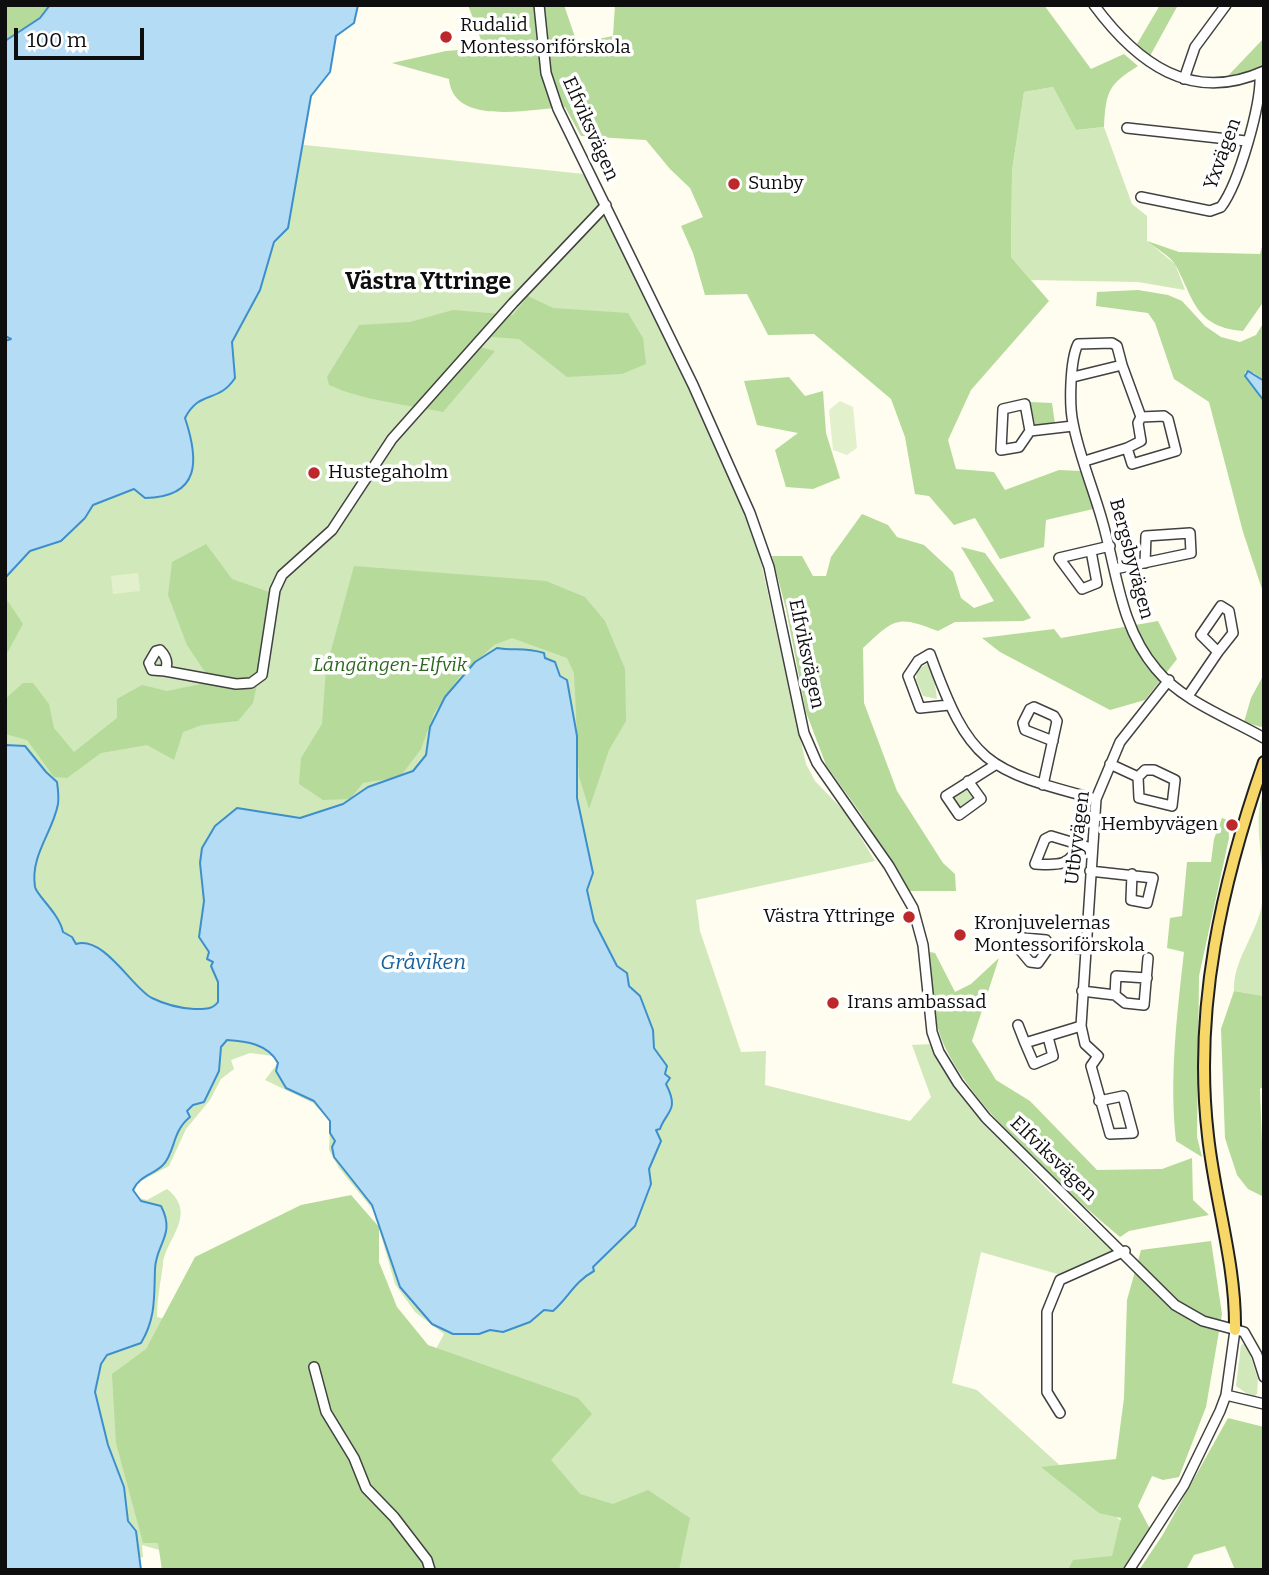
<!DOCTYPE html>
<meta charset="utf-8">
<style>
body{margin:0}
#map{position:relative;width:1269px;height:1575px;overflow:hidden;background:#fffcf0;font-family:Bitter,serif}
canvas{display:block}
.frame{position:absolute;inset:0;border:7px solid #0e0e0e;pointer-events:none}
.scale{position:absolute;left:14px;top:28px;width:130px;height:32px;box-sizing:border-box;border:4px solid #0e0e0e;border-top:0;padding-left:9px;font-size:21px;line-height:24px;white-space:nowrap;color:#0e0e0e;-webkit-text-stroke:5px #fff;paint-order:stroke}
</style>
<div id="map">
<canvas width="1269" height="1575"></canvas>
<div class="frame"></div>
<div class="scale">100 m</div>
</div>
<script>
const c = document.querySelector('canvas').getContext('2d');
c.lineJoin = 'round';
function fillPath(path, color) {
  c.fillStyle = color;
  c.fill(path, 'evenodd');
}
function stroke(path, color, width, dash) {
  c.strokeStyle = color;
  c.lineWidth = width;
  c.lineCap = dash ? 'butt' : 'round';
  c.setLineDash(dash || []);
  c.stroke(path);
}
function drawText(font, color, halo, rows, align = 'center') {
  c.font = font + ' Bitter,serif';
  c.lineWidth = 7;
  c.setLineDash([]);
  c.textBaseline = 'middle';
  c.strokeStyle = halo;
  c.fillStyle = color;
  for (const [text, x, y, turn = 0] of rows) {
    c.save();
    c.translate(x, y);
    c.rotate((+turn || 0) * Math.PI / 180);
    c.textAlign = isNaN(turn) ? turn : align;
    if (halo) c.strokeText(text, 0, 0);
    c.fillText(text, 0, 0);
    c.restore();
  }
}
fillPath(new Path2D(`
 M1053,87l23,43 28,-3 28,77 15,12v25l28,23 10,26 -47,-8 -107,-2 -20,-23 1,-86 12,-79z
 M170,131l414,43 132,271 31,73 13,40 46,206 9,17 31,32 29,48 -179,39 4,31 41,121 25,-1 -1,34 145,36 21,-24 -19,-52 19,-1c50,80 116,151 189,212l-52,21 -87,-25 -29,131 25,7 166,151 -21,29h-920l-16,-12 -44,-13 1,12 -10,2 -128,11v-1103zM250,1053l23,3 4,8 -12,16 48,23 17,18 -1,29 10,18 35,43 21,73 20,28 29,22 -7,13 -11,70 -219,-89 -50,-11c0,-17 4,-37 6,-53 2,-24 36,-50 4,-75l-20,11 -11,-3 -2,-9 3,-5 32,-17 17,-37 24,-29 11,-21 13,-10 -3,-9z
 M927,664l6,4 4,31 -14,-3 -7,-17 2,-10z
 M966,786l4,2 5,10 -12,11 -11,-8 1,-5z
 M1264,790v206l-30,-5c-1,-30 20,-53 27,-82 8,-35 -11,-86 3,-119z
 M1246,1343l12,36 -1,15 -4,4 -17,-12 5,-41z`), '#d1e9ba');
fillPath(new Path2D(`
 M5,5h45l-10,13 -35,23z
 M468,5h96l13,38 36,-7 2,-31h429l47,64 33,-15 14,12c-30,19 -32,25 -34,61l-28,3 -23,-43 -29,5 -12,79 -1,86 38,44 -78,89 -23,50 8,29 38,3 11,18 54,-20 23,1 11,38 -47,11 -2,27 -44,12 -25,-41 -21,7 -25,-29 -14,-2 -10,-57 -14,-38 -77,-65 -46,1 -21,-41 -42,1 -12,-42 -12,-27 22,-9 -13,-29 -20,-19 -24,-29 -65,-4 -16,-29c-34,2 -112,20 -116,-28l-57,-16 54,-12 38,-3z
 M1160,5h18l-28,51 -13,-12z
 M1264,38v27l-40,15z
 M1264,240v61l-21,30c-48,-4 -49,-32 -67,-65 -5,-10 -21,-18 -29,-25l32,11 81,2z
 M1138,290l30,5 14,6 23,25 16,11 19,5 16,-7 8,-13v59l-10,-8 -9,-1v4l19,25v194l-21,-63 -34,-130 -35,-23 -19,-56 -7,-10 -52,-7 1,-14z
 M528,296l25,12 75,5 15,25 3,26 -24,10 -55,3 -48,-38 -27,-2 -12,10 15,4 -52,61c-38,-8 -79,-11 -114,-27l-2,-8 32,-52 51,-3 43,-12 60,5z
 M789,377l16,19 18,-5 3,42 14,45 -27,11 -27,-2 -11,-37 23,-17 -41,-8 -13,-44z
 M1030,402l22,1 3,21 -19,4z
 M862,514l26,11 9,12 27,8 29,27 8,26 13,10 20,-7 -33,-54 24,6 46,65 -8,3 -68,1 -17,9c-41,-16 -43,-13 -75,17l1,55 33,88 46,72 12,11 1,17h-48l-47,-77 -35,-49 -20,-53 -20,-103 -14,-53h30l11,20h13l5,-19z
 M206,544l26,35 37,13 -7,70 -9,41 -15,18 -36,4 -19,7 -9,28 -27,-15 -46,8 -34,25 -13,-1 -27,-37 -22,-6v-35l18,-16h10l16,21 5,24 20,24 43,-34v-19l25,-14 25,6 34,-7h12l-26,-39 -19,-50 4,-33z
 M354,566l192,15 39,16 20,24 20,48 1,52 -17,29 -20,59 -10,-33 -5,-103 -7,-15 -55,-20 -18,7 -35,32 -25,36 -13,36 -21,28 -37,6 -13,16 -27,1 -24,-16 2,-26 21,-34 4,-55z
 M5,597l18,27 -18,33z
 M1158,621l19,38 -32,41 -35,10 -110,-58 -18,-14 72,-9 7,9z
 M1264,674v51l-3,2 -17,-5 7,-24z
 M1222,818l6,2 1,18 -30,138 -2,161 5,20 -26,-16c-7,-62 1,-127 8,-189l-17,-4 3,-30 12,-2 5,-54h24l3,-23z
 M930,952l5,1 20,39 16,-8 28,-26 -27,83 24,39 34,21 67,69 65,-1 30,-11 1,42 16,15 -80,16 -9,6c-54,-46 -160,-139 -181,-205 -8,-25 -8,-54 -9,-80z
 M1234,991l30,5v90l-4,3 4,108 -16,-8 -11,-14 -12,-37 -4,-109z
 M351,1195l28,32v35l18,45 31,38 150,53 14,16 -41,46 29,34 33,10 35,-14 42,28 -11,52h-517l-4,-27h-15l-27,-100 -4,-69 34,-25 49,-92 106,-52z
 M1211,1241l11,73 -16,93 -27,70 -16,3 -11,-4 -14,30 12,23 -28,41h-54l5,-10 39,-4 9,-38 -22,-5 -58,-46 75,-8 8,-61 3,-98 14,-50z
 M1228,1418l36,9v143h-29l-10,-24 -31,9 -8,15h-47l23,-34z`), '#b5da99');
fillPath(new Path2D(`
 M840,401l13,6 4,41 -10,7 -14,-5 -4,-40z
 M138,573l2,18 -27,3 -2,-18z`), '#e3f0cc');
const water = new Path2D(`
 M50,5h308l-4,18 -18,13 -6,36 -19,24 -23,132 -14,14 -14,48 -28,52 3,36c-17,26 -35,11 -50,40 14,42 16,79 -40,80l-11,-9 -41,16 -8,13 -24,23 -31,10 -25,27v-237l6,-2 -6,-3v-295l35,-23z
 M1248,371l16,10v20l-19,-25z
 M497,648c17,3 27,-1 47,5l1,5 10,4 5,14 7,4 10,56v62l16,75 -6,17 7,31 23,45 10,7 2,13 11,10 13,34 1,18 13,18 -2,8 5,4 -4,6c14,27 0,27 -6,45l-4,1 5,11 -12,28 2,15 -16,42 -42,41 1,4c-20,11 -25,26 -41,40l-9,-1 -14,12 -27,10 -13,-2 -11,4h-26l-21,-10 -32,-37 -28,-82 -38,-48 -2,-10 3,-6 -5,-8v-12l-16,-20 -28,-13 -10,-17 2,-8c-10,-19 -32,-22 -51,-23l-6,7 -2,24 -15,31 -11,3 -6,6 3,6c-18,14 -15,36 -27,48 -10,10 -24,11 -30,25l8,11 20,5c15,29 -5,37 -6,63 -1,28 1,49 -14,74l-34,12 -6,9 -6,28 13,53 16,42 4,34 8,10 5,39h-136v-825l20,1 21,26 11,10c1,7 2,15 1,22 -5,28 -28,51 -23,83 2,9 24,26 28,45l9,5 4,7c28,-9 57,45 76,54 14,7 26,10 42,11 10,0 18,1 24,-7v-20l-7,-16 2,-4 -6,-3 2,-7 -10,-15 5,-36 -4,-38 2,-15 13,-22 22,-18 63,10 43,-14 25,-17 45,-16 13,-16 4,-28 15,-30 30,-35z`);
fillPath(water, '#b5dcf5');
stroke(water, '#3d8fcc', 2);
const minor = new Path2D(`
 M539,5l7,68 12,36 135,276 57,128 19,54 35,166 13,30 72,103 24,42 10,37 9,87 7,20 19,31 28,35 189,187 28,16 41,11 13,23 7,22
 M1094,5c43,58 97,99 170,66
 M1184,79l11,-32 31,-42
 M1127,128l119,13
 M1141,197l69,14 11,-4c18,-24 41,-104 39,-134
 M1122,365l19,52
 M1073,377l49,-12 -5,-19 -5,-3 -34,1c-8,16 -9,61 -5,79 6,32 20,65 29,97 15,51 18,107 54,149 26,32 73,49 108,69
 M1030,431l-11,16 -18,3 2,-41 22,-5 5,27 43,-5
 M1085,461l42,-13 5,16 44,-13 -8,-32 -4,-3 -23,1 -3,6 3,18 -14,7
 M1091,551l6,32 -15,6 -23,-31 51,-12
 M1115,569l76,-16 -1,-20 -44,3 -1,27
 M1221,606l8,5 4,22 -15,19 -17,-17z
 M165,671l-13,-1 -3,-7 7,-12 4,-1c6,6 9,12 5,21l71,13 15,-1 11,-8 13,-85 7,-15 50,-45 60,-91 121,-136 93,-98
 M1188,696l30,-44
 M949,705l-29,3 -12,-32 10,-15 12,-7c40,110 55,116 166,145
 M1110,764l28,13 7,-7h9l21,10 -3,26 -33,-8 -1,-21
 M968,781l13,18 -22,16 -13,-19 49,-31
 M1043,785l14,-64 -3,-5 -20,-9 -4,2 -7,14 2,7 28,11
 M1079,845c-10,22 -21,20 -44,19l10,-25 6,-3 40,12
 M1090,871l63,7 -6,25 -16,-3 1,-26
 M1050,946l-12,17 -8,-1 -10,-12 4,-12 22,2 4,6 35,3
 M1082,991l33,4 10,8 19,2 4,-47
 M1115,995l1,-19 31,2
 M1018,1025l7,18
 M1048,1037l5,19 -19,8 -9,-21 56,-17
 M1099,1101l24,-5 10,37 -23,1 -19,-68 7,-10 -13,-12 -4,-18 15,-227 24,-57 49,-62
 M314,1367l12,45 28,46 12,30 28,29 33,43 3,10
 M1226,1395l38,9
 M1060,1413l-13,-21v-80l13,-32 65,-29
 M1129,1570l55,-85 36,-74 6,-16 9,-65`);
const major = new Path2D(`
 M1235,1330c1,-66 -20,-129 -27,-194 -15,-128 14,-254 56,-374`);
stroke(minor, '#414141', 12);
stroke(major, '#1f1f1f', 14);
stroke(minor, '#fff', 9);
stroke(major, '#f6d768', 10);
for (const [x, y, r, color] of [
 [446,37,7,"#bd282b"],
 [734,184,7,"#bd282b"],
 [314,473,7,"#bd282b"],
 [1232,825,7,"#bd282b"],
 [909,917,7,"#bd282b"],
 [960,935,7,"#bd282b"],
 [833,1003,7,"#bd282b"]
]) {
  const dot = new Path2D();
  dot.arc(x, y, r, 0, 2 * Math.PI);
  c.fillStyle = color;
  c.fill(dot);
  stroke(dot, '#fff', 2.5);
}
drawText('19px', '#0e0e0e', '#fff', [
 ["Rudalid",460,26],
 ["Montessoriförskola",460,48],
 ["Sunby",748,184],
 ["Hustegaholm",328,473],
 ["Hembyvägen",1218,825,"right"],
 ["Västra Yttringe",895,917,"right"],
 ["Kronjuvelernas",974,924],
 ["Montessoriförskola",974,946],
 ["Irans ambassad",847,1003]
], 'left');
drawText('19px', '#0e0e0e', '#fff', [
 ["Elfviksvägen",590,129,66],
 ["Yxvägen",1223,154,-70],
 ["Bergsbyvägen",1131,559,75],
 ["Elfviksvägen",806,654,78],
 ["Utbyvägen",1078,838,-83],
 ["Elfviksvägen",1053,1159,44]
]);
drawText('italic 19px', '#2c661f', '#fff', [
 ["Långängen-Elfvik",390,666]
]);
drawText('italic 21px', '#19619f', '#fff', [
 ["Gråviken",423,963]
]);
drawText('bold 23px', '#0e0e0e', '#fff', [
 ["Västra Yttringe",428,283]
]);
</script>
